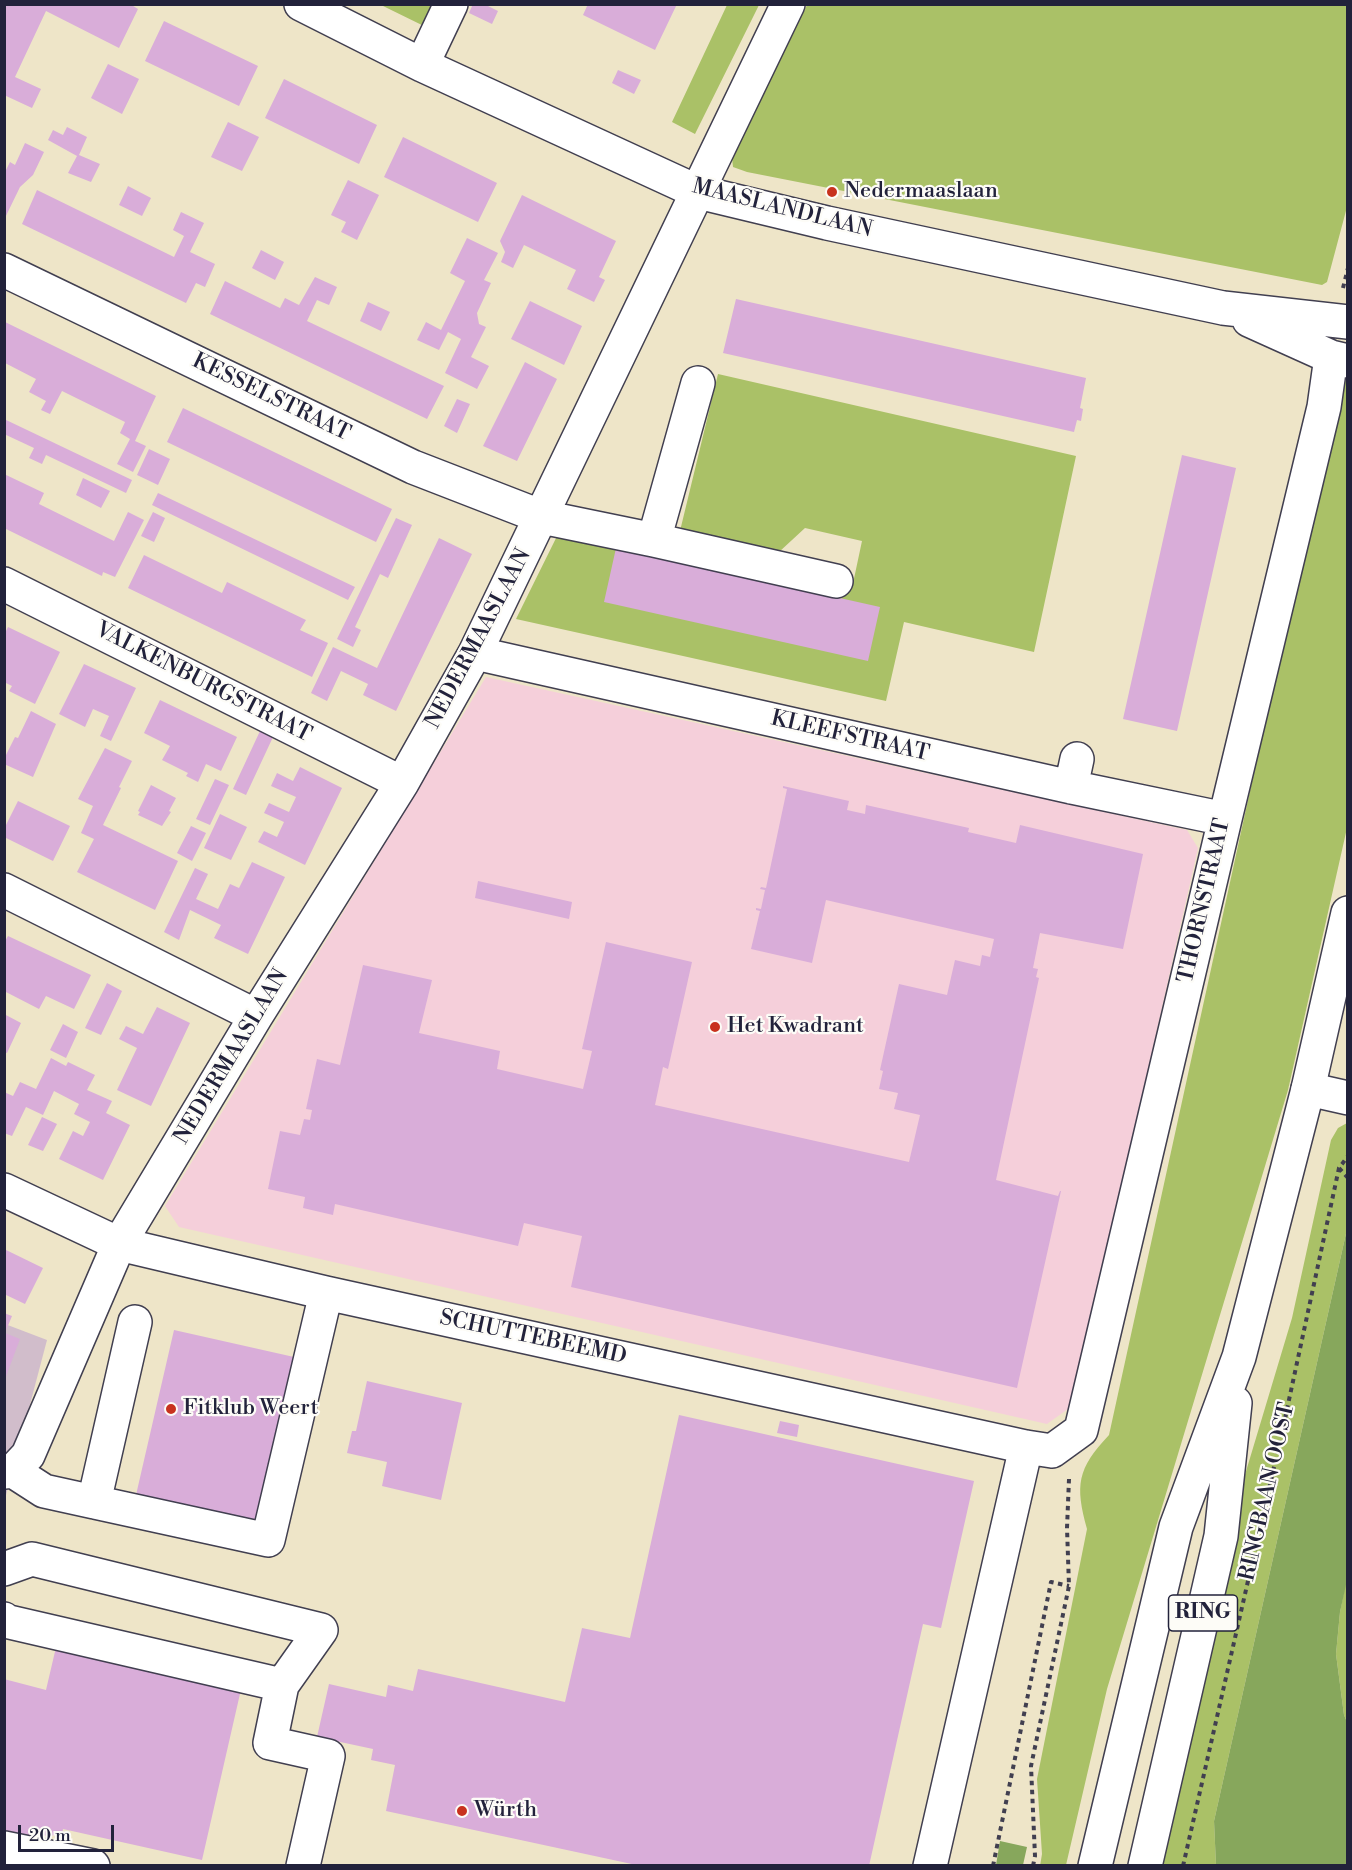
<!DOCTYPE html>
<meta charset="utf-8">
<style>
body{margin:0}
#map{position:relative;width:1352px;height:1870px;overflow:hidden;background:#eee5c8;font-family:"Libre Bodoni",serif}
canvas{display:block}
.frame{position:absolute;inset:0;border:6px solid #22223b;pointer-events:none}
.scale{position:absolute;left:18px;top:1825px;width:96px;height:27px;box-sizing:border-box;border:3px solid #22223b;border-top:0;padding-left:8px;font-size:18px;line-height:21px;white-space:nowrap;color:#22223b;-webkit-text-stroke:4px #fdfcf7;paint-order:stroke}
</style>
<div id="map">
<canvas width="1352" height="1870"></canvas>
<div class="frame"></div>
<div class="scale">20 m</div>
</div>
<script>
const c = document.querySelector('canvas').getContext('2d');
c.lineJoin = 'round';
function fillPath(path, color) {
  c.fillStyle = color;
  c.fill(path, 'evenodd');
}
function stroke(path, color, width, dash) {
  c.strokeStyle = color;
  c.lineWidth = width;
  c.lineCap = dash ? 'butt' : 'round';
  c.setLineDash(dash || []);
  c.stroke(path);
}
function drawText(font, color, halo, rows, align = 'center') {
  c.font = font + ' "Libre Bodoni",serif';
  c.lineWidth = 4.5;
  c.setLineDash([]);
  c.textBaseline = 'middle';
  c.strokeStyle = halo;
  c.fillStyle = color;
  for (const [text, x, y, turn = 0] of rows) {
    c.save();
    c.translate(x, y);
    c.rotate((+turn || 0) * Math.PI / 180);
    c.textAlign = isNaN(turn) ? turn : align;
    if (halo) c.strokeText(text, 0, 0);
    c.fillText(text, 0, 0);
    c.restore();
  }
}
fillPath(new Path2D(`
 M486,677l701,153 11,18 -126,558 -25,18 -868,-197 -14,-21z`), '#f5cfda');
fillPath(new Path2D(`
 M5,1324l42,16 -42,159z`), '#d1bdcb');
fillPath(new Path2D(`
 M381,5h67l-16,25z
 M727,5h32l-64,129 -23,-12z
 M807,5h540v202l-20,75 -5,3 -575,-113 -14,-5 -1,-9z
 M718,374l358,82 -42,196 -130,-30 -18,79 -370,-82 47,-95 289,64 10,-47 -57,-13 -26,24 -99,-21z
 M1347,379v449l-59,262 -181,599 -41,176 -26,1 2,-12 -5,-75 50,-250c-12,-44 -10,-60 22,-94l229,-1046z
 M1347,1123v106l-133,592 2,44 -59,1 84,-378 51,-170 39,-178 7,-12z
 M1347,1576v146l-3,-7 -8,-61 4,-42z`), '#aac167');
fillPath(new Path2D(`
 M1347,1229l1,347 -8,36 -4,42 8,61 3,7v143h-131l-2,-44z
 M1000,1841l27,6 -4,18h-27z`), '#87a75c');
fillPath(new Path2D(`
 M4,4h126l8,5 -19,39 -73,-37 -31,66 26,12 -9,19 -28,-13z
 M473,4h11l14,7 -6,13 -23,-11z
 M588,4h89l-22,46 -72,-35z
 M164,21l94,45 -19,40 -94,-45z
 M108,64l31,15 -17,35 -31,-16z
 M618,70l23,10 -7,14 -22,-11z
 M284,79l93,46 -18,39 -94,-46z
 M228,122l31,15 -17,34 -31,-14z
 M67,127l20,10 -8,18 21,9 -9,18 -23,-9 9,-17 -29,-16 5,-10 10,5z
 M403,137l94,46 -19,39 -94,-45z
 M25,143l19,9 -11,23 -13,12 -16,33v-46l6,-12 5,3z
 M348,180l31,15 -22,45 -16,-8 5,-10 -15,-7z
 M128,186l23,12 -9,18 -23,-11z
 M37,190l137,67 10,-21 -11,-6 8,-18 23,11 -14,29 25,12 -10,23 -9,-4 -10,20 -164,-79z
 M522,195l94,46 -17,36 6,3 -11,22 -27,-13 9,-19 -52,-25 -11,23 -12,-6 4,-10 -5,-11z
 M467,238l31,15 -14,27 7,3 -14,30 2,11 7,3 -15,30 18,9 -12,23 -32,-16 16,-34 -13,-7 -9,18 -22,-10 9,-18 15,8 24,-49 -15,-8z
 M261,250l23,12 -9,18 -23,-12z
 M315,277l22,10 -8,18 -12,-5 -10,21 137,65 -17,33 -217,-105 15,-33 55,27 5,-10 14,7z
 M736,299l350,79 -6,30 3,1 -2,12 -4,-1 -3,12 -351,-79z
 M530,301l52,25 -18,39 -53,-26z
 M368,302l22,10 -9,19 -21,-10z
 M5,322l151,74 -21,45 11,5 -13,26 -16,-8 13,-25 -10,-6 5,-11 -63,-31 -12,23 -9,-4 5,-9 -17,-9 7,-13 -31,-16z
 M525,362l32,17 -40,82 -34,-15z
 M457,399l13,5 -13,29 -13,-7z
 M183,408l209,101 -16,33 -209,-100z
 M4,419l128,61 -6,13 -80,-38 -4,9 -13,-6 5,-10 -30,-14z
 M149,449l21,10 -12,26 -21,-10z
 M1182,455l54,13 -59,263 -54,-12z
 M4,474l40,19 -5,11 75,37 14,-29 16,8 -29,57 -12,-5 -1,4 -98,-48z
 M83,478l27,13 -9,17 -25,-13z
 M158,493l197,94 -7,13 -196,-95z
 M153,512l12,6 -11,24 -13,-6z
 M396,518l16,7 -24,53 -8,-4 -25,53 6,3 -8,17 -16,-8z
 M439,538l33,16 -76,157 -33,-16 5,-11 -27,-13 -14,30 -16,-8 22,-46 44,21z
 M616,548l264,59 -12,54 -264,-59z
 M144,555l78,38 5,-11 79,38 -6,10 28,13 -16,34 -184,-89z
 M8,627l52,25 -25,52 -26,-13 3,-5 -8,-4v-47z
 M84,664l52,24 -25,53 -11,-5 9,-20 -16,-7 -8,18 -26,-13z
 M160,700l77,37 -16,34 -15,-7 -8,18 -12,-6 2,-3 -26,-13 8,-14 -26,-13z
 M31,711l25,13 -23,53 -29,-13v-5l11,-22 3,1z
 M260,731l13,6 -27,58 -13,-6z
 M105,748l27,13 -13,26 2,1 -18,37 75,36 -23,49 -78,-38 17,-33 -13,-6 12,-27 -15,-7z
 M300,767l42,21 -37,77 -47,-23 6,-11 13,6 7,-15 -20,-9 5,-10 20,9 7,-15 -25,-11 6,-13 16,8z
 M215,779l14,6 -19,40 -14,-6z
 M151,785l25,13 -7,13 2,1 -2,3 -7,11 -24,-11 2,-3 -2,-1z
 M783,786l66,15 -2,9 18,4 1,-9 103,23 -1,4 48,11 4,-18 123,29 -20,95 -83,-16 -7,35 5,1 -2,8 3,1 -43,202 62,16 2,-5h1l-44,197 -446,-101 11,-51 -58,-13 -6,23 -183,-42 -2,11 -30,-7 2,-11 -37,-8 12,-58 20,4 4,-16 6,1 2,-10 -6,-1 11,-50 23,6 23,-100 69,15 -13,53 81,18 -3,18 86,20 9,-38 -10,-2 24,-107 86,20 -24,107 -5,-2 -8,38 254,57 11,-47 -26,-6 4,-16 -19,-4 4,-18 -3,-1 19,-86 48,11 8,-35 25,6 2,-11 8,2 4,-18 -168,-39 -14,63 -61,-14 9,-38 -4,-1v-2l5,1 4,-19 -5,-1 1,-2 5,1 21,-99 -4,-1z
 M18,801l52,25 -17,35 -49,-24v-8z
 M220,814l27,13 -16,33 -27,-12z
 M191,826l15,7 -14,28 -15,-8z
 M252,862l33,15 -37,77 -34,-16 7,-13 -31,-15 -11,30 -15,-8 31,-64 13,6 -12,25 22,10 12,-25 9,4z
 M478,881l94,21 -3,17 -94,-21z
 M8,936l83,39 -17,34 -28,-13 -7,13 -35,-18v-48z
 M107,983l15,8 -21,44 -16,-7z
 M157,1007l33,16 -39,83 -34,-16 20,-42 -18,-9 7,-13 17,8z
 M4,1014l17,9 -14,30 -3,-1z
 M63,1024l15,8 -12,26 -16,-8z
 M51,1058l15,8 2,-4 27,13 -8,15 25,11 -6,12 24,12 -27,55 -44,-21 14,-28 10,5 7,-14 -16,-8 5,-10 -25,-13 -11,24 -17,-8 -14,29 -8,-3v-41l9,4 7,-14 16,7z
 M42,1117l15,7 -14,27 -15,-6z
 M4,1249l39,19 -18,36 -21,-10z
 M4,1313l8,3 -7,17 15,6 -15,40z
 M174,1330l120,27 -36,165 -122,-27z
 M367,1381l95,22 -21,97 -59,-14 5,-24 -40,-9 5,-22h4z
 M679,1415l295,66 -33,147 -18,-4 -54,242h-228l-255,-55 9,-46 -24,-5 2,-11 -56,-12 12,-53 57,13 2,-12 25,6 5,-22 147,33 17,-74 48,10z
 M780,1421l19,4 -2,12 -20,-4z
 M57,1643l185,42 -40,175 -139,-31 -1,6 -26,1 -32,-4v-153l42,11z`), '#d9add9');
const minor = new Path2D(`
 M301,4l121,61 276,127 129,31 396,85 125,14
 M422,65l29,-61
 M4,270l409,197 129,50 112,23 182,41
 M1249,320l82,37 17,4
 M654,540l44,-157
 M4,584l398,199
 M475,653l596,134 154,32
 M1071,787l6,-28
 M4,890l252,126
 M1308,1089l40,9
 M4,1190l115,54 207,49 700,154 26,4 29,-21 144,-611 99,-412 7,-50
 M13,1471l31,20 50,11 41,-180
 M4,1472l9,-1 15,-16 91,-211 137,-228 146,-233 73,-130 313,-649
 M94,1502l174,38 58,-247
 M4,1569l28,-10 289,71 -39,55 -12,58 58,13 -25,110
 M4,1619l1,2 277,64
 M4,1848l89,18
 M930,1866l96,-419`);
const major = new Path2D(`
 M1095,1866l81,-339 63,-170 69,-268 40,-176
 M1145,1866l76,-330 14,-133`);
stroke(minor, '#413f50', 36);
stroke(major, '#413f50', 36);
stroke(new Path2D(`
 M1343,288l5,-20
 M1339,1168l9,10
 M993,1866l58,-284 18,4
 M1033,1866l2,-10 -4,-90 38,-180 -2,-58 2,-49
 M1183,1866l101,-443 55,-255 9,-12`), '#413f50', 4, [4.5, 4.5]);
stroke(minor, '#fff', 33);
stroke(major, '#fff', 33);
for (const [x, y, r, color] of [
 [832,192,6,"#c8321e"],
 [715,1027,6,"#c8321e"],
 [171,1409,6,"#c8321e"],
 [462,1811,6,"#c8321e"]
]) {
  const dot = new Path2D();
  dot.arc(x, y, r, 0, 2 * Math.PI);
  c.fillStyle = color;
  c.fill(dot);
  stroke(dot, '#fdfcf7', 2);
}
for (const [x, y, w] of [
 [1203,1613,69]
]) {
  const box = new Path2D();
  box.roundRect(x - w / 2, y - 18, w, 36, 4.5);
  c.fillStyle = '#fdfcf7';
  c.fill(box);
  stroke(box, '#22223b', 1.5);
}
drawText('bold 21px', '#22223b', null, [
 ["RING",1203,1613]
]);
drawText('22px', '#22223b', '#fdfcf7', [
 ["Nedermaaslaan",844,192],
 ["Het Kwadrant",727,1027],
 ["Fitklub Weert",183,1409],
 ["Würth",474,1811]
], 'left');
drawText('22px', '#22223b', '#fdfcf7', [
 ["MAASLANDLAAN",782,209,14],
 ["KESSELSTRAAT",271,398,26],
 ["NEDERMAASLAAN",479,639,-62],
 ["VALKENBURGSTRAAT",203,683,27],
 ["KLEEFSTRAAT",850,737,13],
 ["THORNSTRAAT",1205,901,-77],
 ["NEDERMAASLAAN",232,1057,-59],
 ["SCHUTTEBEEMD",533,1338,12],
 ["RINGBAAN OOST",1268,1492,-77]
]);
</script>
